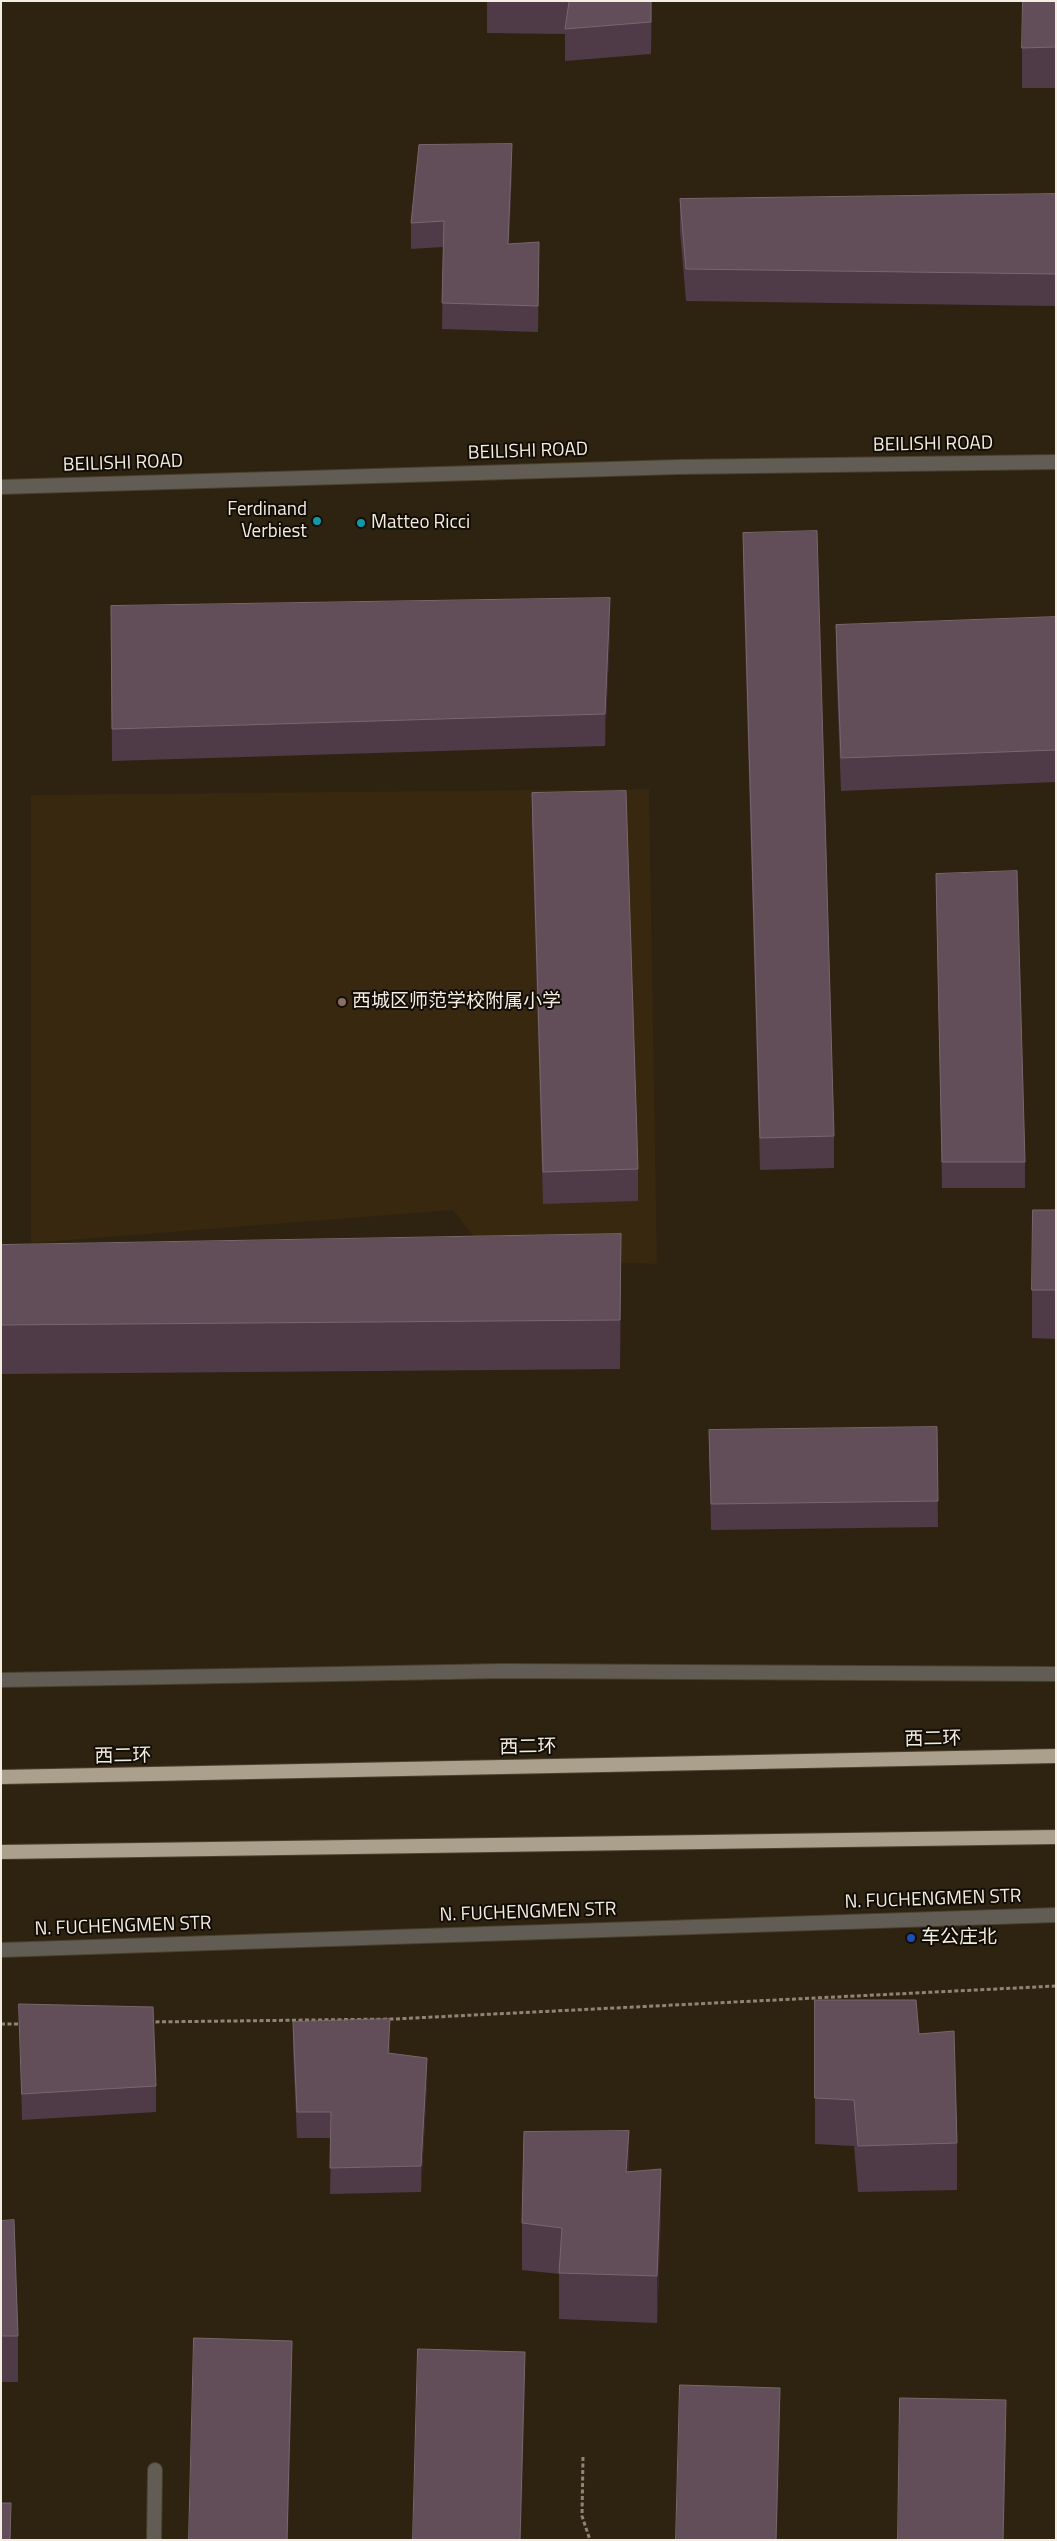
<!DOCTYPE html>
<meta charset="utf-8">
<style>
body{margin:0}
#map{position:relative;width:1057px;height:2541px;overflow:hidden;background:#2e2311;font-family:"Titillium Web",sans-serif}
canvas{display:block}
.frame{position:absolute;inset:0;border:2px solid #f4ede1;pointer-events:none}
</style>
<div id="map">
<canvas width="1057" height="2541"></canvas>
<div class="frame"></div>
</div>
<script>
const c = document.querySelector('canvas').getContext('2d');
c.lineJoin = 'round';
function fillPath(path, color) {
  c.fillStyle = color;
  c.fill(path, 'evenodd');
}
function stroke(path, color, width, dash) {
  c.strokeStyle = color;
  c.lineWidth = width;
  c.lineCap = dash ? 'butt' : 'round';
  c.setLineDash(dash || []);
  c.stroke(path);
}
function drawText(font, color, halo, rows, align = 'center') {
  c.font = font + ' "Titillium Web","Noto Sans SC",sans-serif';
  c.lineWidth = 4;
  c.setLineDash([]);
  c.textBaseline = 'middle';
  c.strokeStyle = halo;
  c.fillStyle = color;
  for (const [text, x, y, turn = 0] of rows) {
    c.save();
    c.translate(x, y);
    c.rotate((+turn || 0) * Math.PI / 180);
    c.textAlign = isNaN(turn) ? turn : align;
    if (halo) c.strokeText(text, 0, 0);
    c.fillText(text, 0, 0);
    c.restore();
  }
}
fillPath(new Path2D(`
 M649,789l8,475 -167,-6 -37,-48 -422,33v-448z`), '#37280f');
const service = new Path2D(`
 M154,2540l1,-70`);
const tertiary = new Path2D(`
 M1,487l677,-20 378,-5
 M1,1680l502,-9 553,3
 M1,1950l1055,-35`);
const trunk = new Path2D(`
 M1,1777l1055,-21
 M1,1852l1055,-15`);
stroke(service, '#4a3f2e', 16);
stroke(tertiary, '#4a3f2e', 16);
stroke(trunk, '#4a3f2e', 16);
stroke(new Path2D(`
 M149,2022l245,-3 662,-33
 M1,2024h22
 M583,2457l-1,59 8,24`), '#8e8575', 3, [4, 2.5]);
stroke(service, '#615d54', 14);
stroke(tertiary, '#615d54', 14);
stroke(trunk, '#aaa08b', 14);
fillPath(new Path2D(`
 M487,1h165l-1,53 -86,7v-27l-78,-1z
 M1056,1v87h-34v-40z
 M512,170l-3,74 30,24 -1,64 -96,-3 1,-82 -32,2v-26z
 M1056,194v112l-370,-5 -6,-70v-32z
 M743,533l91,603v32l-74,2 -17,-605z
 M111,606l499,24 -5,116 -493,15z
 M1056,617v165l-215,9 -5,-133v-33z
 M532,793l106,376v32l-95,3 -11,-378z
 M936,874l89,288v26h-83z
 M1056,1210v129l-24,-1v-48z
 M1,1245l620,38 -1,86 -619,5z
 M937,1427l1,100 -227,3 -2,-100z
 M815,2000l104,34 38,109v47l-99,2 -4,-46 -39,-2z
 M19,2004l137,82v26l-134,8z
 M293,2022l97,23v8l37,31 -6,108 -91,2 1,-56h-34l-4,-90z
 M629,2172l32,44 -4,107 -98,-4v-45l-37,-4v-47z
 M1,2221l17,115v46h-17z`), '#4f3a48');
fillPath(new Path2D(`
 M651,1h1l-1,53z
 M512,144v26l-4,100v-26z
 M539,242v26l-1,64v-26z
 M610,598v32l-5,116v-32z
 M621,1234v49l-1,86v-49z
 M390,2019v26l-2,34v-26z
 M427,2058v26l-6,108v-26z
 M629,2131v46l-3,-5z
 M661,2169v47l-4,107v-47z
 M292,2341v32l-4,167h-1z
 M525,2352v32l-4,156h-1z
 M780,2388v32l-3,120h-1z
 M1006,2400v32l-2,108h-1z
 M11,2503v37h-1z`), '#3b292b');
const building = new Path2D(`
 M509,1h142v21l-86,7 4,-27z
 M1023,1h33v46l-34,1z
 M512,144l-4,100 31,-2 -1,64 -96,-3 2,-82 -33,2 8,-78z
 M1056,194v80l-370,-5 -6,-70z
 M817,531l17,605 -74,2 -17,-605z
 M610,598l-5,116 -493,15 -1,-123z
 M1056,617v133l-215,8 -5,-133z
 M626,791l12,378 -95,3 -11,-379z
 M1017,871l8,291h-83l-6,-288z
 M1033,1210h23v80h-24z
 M621,1234l-1,86 -619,5v-80z
 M937,1427l1,74 -227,3 -2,-74z
 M815,2000h101l3,34 35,-3 3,112 -99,3 -4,-46 -39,-2z
 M19,2004l134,3 3,79 -134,8z
 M390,2019l-2,34 39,5 -6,108 -91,2 1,-56h-34l-4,-90z
 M629,2131l-3,41 35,-3 -4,107 -98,-3 3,-45 -40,-5 2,-91z
 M14,2220l4,116h-17v-115z
 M194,2338l98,3 -5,199h-98z
 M418,2349l107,3 -5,188h-107z
 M680,2385l100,3 -4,152h-100z
 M900,2398l106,2 -3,140h-105z
 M1,2503h10l-1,37h-9z`);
fillPath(building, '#614e58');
stroke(building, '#78676e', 1);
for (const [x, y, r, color] of [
 [317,521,5,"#0f9aa8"],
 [361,523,5,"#0f9aa8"],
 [342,1002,5,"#8d6e63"],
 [911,1938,5,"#1a4fb4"]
]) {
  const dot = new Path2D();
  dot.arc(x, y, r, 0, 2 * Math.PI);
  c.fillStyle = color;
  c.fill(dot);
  stroke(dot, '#120d06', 2);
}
drawText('19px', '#f4ede1', '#120d06', [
 ["BEILISHI ROAD",933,445,-1],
 ["BEILISHI ROAD",528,452,-2],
 ["BEILISHI ROAD",123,464,-2],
 ["西二环",933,1740,-1],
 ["西二环",528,1748,-1],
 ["西二环",123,1757,-1],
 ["N. FUCHENGMEN STR",933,1900,-2],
 ["N. FUCHENGMEN STR",528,1913,-2],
 ["N. FUCHENGMEN STR",123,1927,-2]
]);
drawText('19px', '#f4ede1', '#120d06', [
 ["Ferdinand",307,510,"right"],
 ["Verbiest",307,532,"right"],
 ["Matteo Ricci",371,523],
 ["西城区师范学校附属小学",352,1002],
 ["车公庄北",921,1938]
], 'left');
</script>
